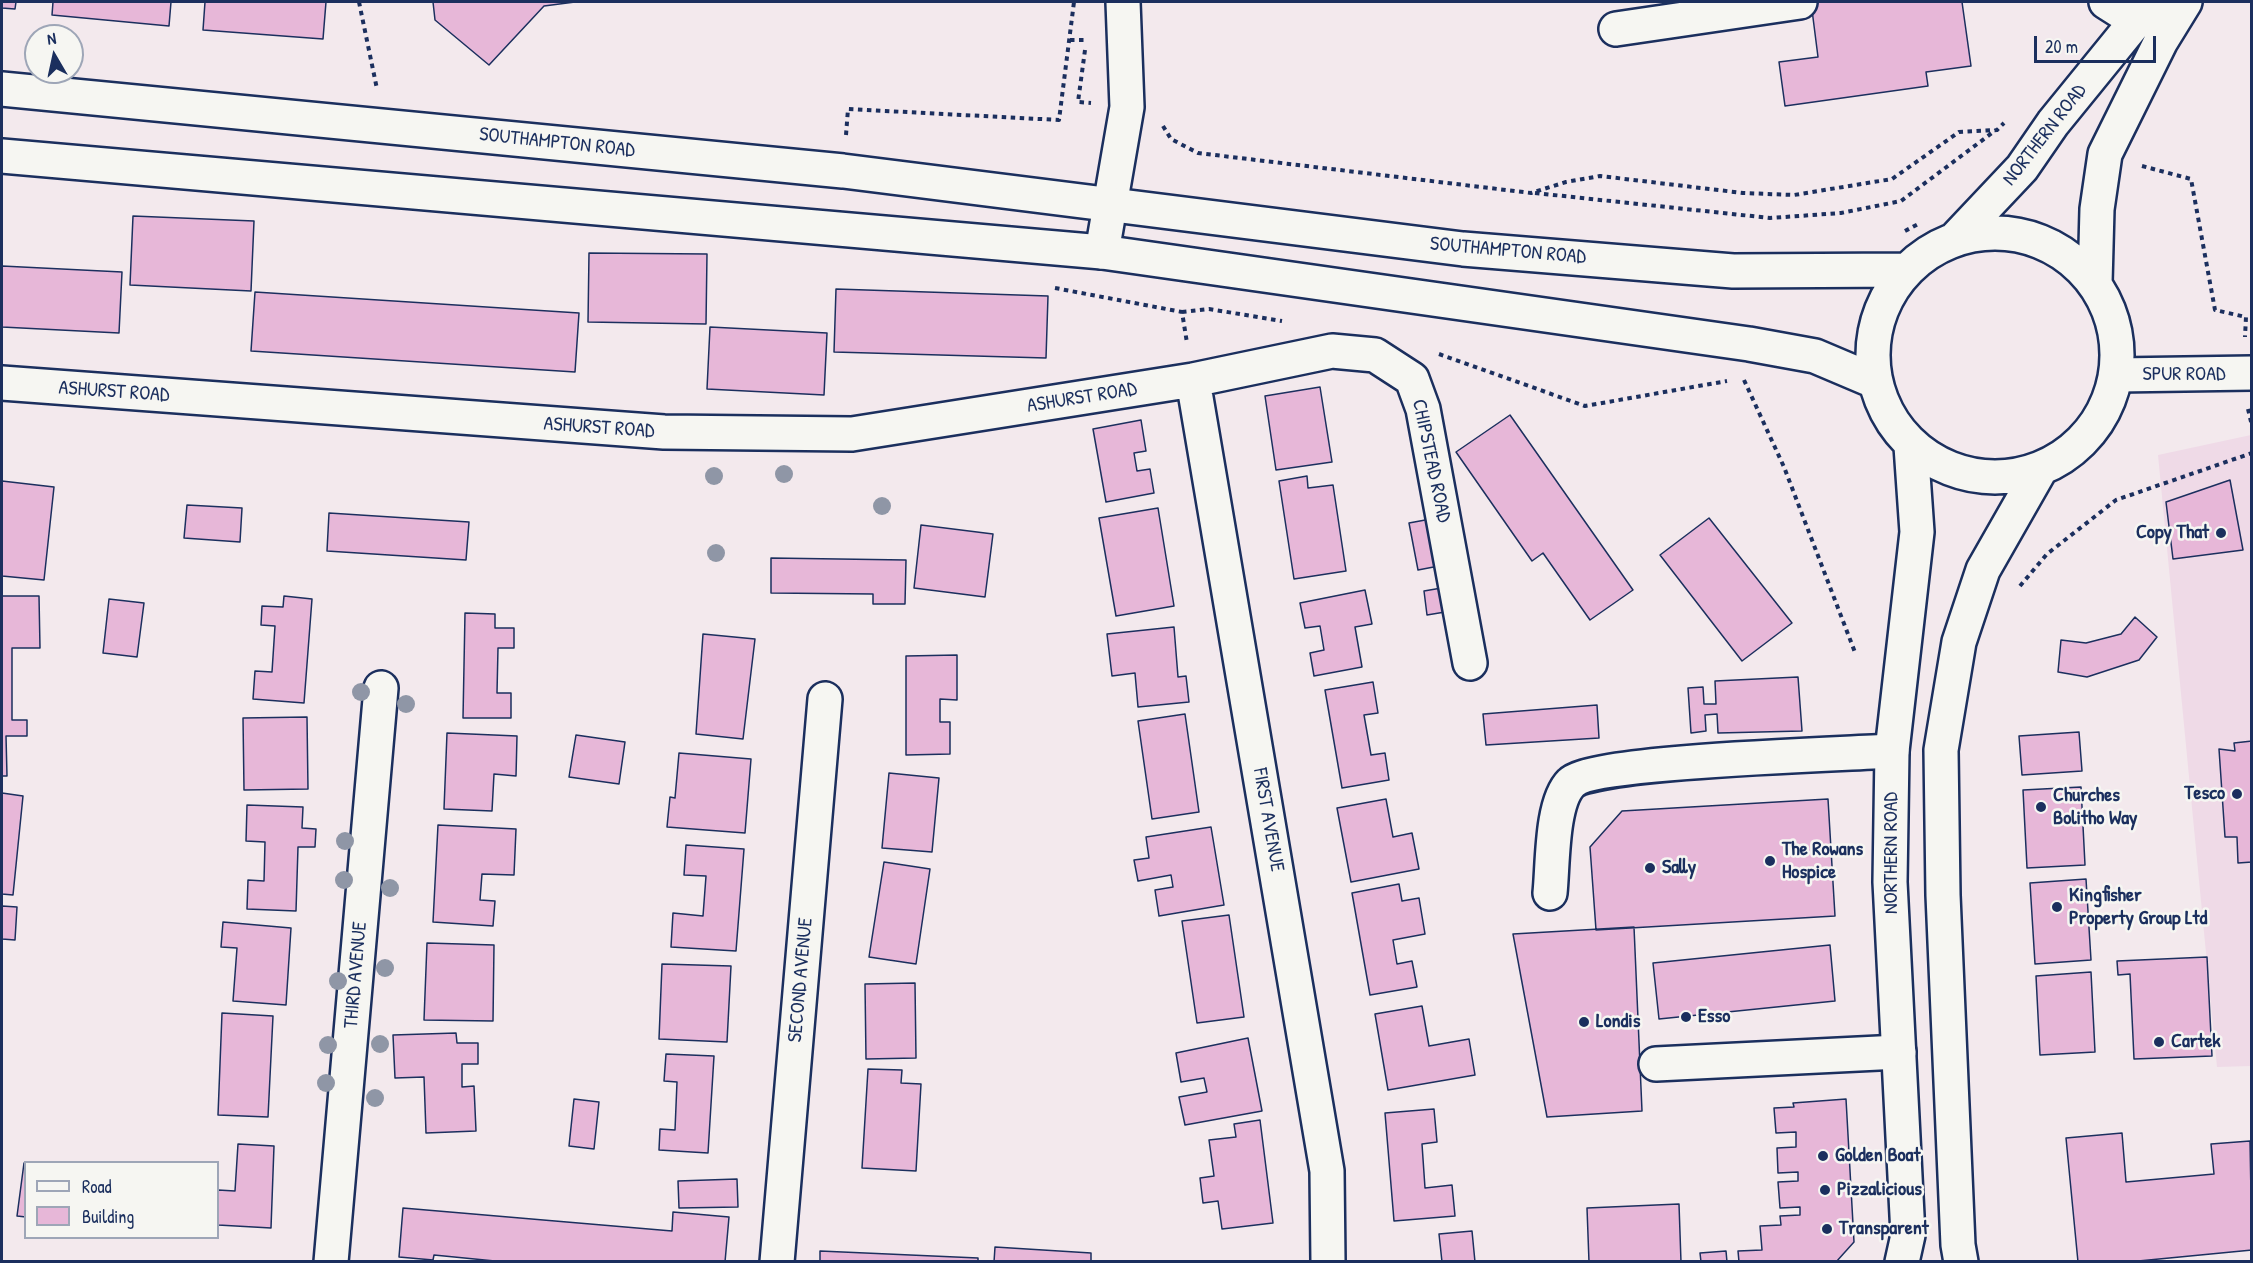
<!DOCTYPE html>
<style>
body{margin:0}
#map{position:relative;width:2253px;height:1263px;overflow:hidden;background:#f3e9ed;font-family:"Patrick Hand",sans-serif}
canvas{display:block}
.frame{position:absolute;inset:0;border:3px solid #1b2f5e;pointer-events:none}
.legend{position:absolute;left:24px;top:1161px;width:195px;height:78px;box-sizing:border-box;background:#f6f6f2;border:2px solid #9ea6b7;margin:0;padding:8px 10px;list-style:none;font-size:18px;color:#1b2f5e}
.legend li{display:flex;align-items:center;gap:12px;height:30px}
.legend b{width:30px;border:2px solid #9ea6b7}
.north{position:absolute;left:24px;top:24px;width:60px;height:60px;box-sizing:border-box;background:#f6f6f2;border:2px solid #9ea6b7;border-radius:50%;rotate:351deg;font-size:16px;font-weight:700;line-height:24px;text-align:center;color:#1b2f5e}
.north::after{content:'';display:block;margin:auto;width:21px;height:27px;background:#1b2f5e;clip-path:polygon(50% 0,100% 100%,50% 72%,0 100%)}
.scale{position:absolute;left:2034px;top:36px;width:122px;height:27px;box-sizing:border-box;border:3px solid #1b2f5e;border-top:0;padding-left:8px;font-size:18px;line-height:21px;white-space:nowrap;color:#1b2f5e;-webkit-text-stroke:4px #f6f6f2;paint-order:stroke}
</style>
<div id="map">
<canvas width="2253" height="1263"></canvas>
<div class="frame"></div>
<ul class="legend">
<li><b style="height:8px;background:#f6f6f2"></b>Road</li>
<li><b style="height:16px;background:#e7b7d8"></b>Building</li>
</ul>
<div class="north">N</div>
<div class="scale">20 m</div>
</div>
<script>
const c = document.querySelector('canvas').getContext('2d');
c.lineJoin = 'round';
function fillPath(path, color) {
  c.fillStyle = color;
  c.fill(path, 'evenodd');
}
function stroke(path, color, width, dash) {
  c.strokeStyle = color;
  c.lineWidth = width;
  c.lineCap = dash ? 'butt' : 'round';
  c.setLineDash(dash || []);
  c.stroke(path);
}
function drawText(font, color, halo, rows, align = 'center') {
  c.font = font + ' "Patrick Hand",sans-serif';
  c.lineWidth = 5;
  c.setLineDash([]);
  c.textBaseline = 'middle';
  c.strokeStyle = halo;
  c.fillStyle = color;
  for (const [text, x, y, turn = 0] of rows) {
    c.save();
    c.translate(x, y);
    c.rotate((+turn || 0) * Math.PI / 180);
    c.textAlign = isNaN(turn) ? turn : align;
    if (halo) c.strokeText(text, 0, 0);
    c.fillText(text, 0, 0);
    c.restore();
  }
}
fillPath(new Path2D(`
 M2251,435v631l-34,1 -59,-612z`), '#efdae7');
const building = new Path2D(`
 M2,2h14l-1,7 -13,-1z
 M53,2h118l-2,24 -117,-11z
 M205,2h121l-3,37 -120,-9z
 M433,2h142l-31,4 -55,59 -54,-45z
 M1811,2h151l9,64 -45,6 2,14 -143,20 -6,-44 39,-5z
 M133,216l121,5 -3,70 -121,-6z
 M589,253l118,1 -1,70 -118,-2z
 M2,266l120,6 -3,61 -117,-6z
 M836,289l212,7 -2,62 -212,-6z
 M255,292l324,21 -4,59 -324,-21z
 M710,327l117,6 -3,62 -117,-6z
 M1320,387l12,75 -56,8 -11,-74z
 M1510,415l123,175 -43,30 -47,-67 -11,8 -76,-109z
 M1141,420l5,31 -12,2 3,18 13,-2 4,24 -48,9 -13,-73z
 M1307,476l1,12 25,-3 13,86 -52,8 -15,-98z
 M2230,480l13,70 -70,9 -7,-57z
 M2,481l52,6 -10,93 -42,-4z
 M187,505l55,3 -2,34 -56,-4z
 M1158,508l16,98 -58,10 -17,-98z
 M329,513l140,9 -3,38 -139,-9z
 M1436,518l8,47 -26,5 -9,-47z
 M1709,518l83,105 -50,38 -82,-106z
 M921,525l72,9 -8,63 -71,-9z
 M771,558l135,2 -1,44h-32v-10l-102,-1z
 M1453,586l4,24 -30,5 -3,-24z
 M1365,590l7,34 -17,3 7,40 -48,9 -4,-23 14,-3 -4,-24 -15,2 -5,-25z
 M2,596h37l1,52h-28v72h15v16h-21l1,40h-5z
 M284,596l28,3 -8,104 -51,-4 2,-28 17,1 3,-46 -14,-1 1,-19 21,1z
 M109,599l35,4 -7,54 -34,-4z
 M465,613l30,1v14h19v20h-16l-1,45h14v25h-48z
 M2135,617l22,20 -18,23 -52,17 -29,-5 3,-32 25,3 35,-9z
 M1174,627l4,50 8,-1 3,26 -51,5 -3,-34 -23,3 -5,-42z
 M703,634l52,5 -12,100 -47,-5z
 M957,655v45l-17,-1v23h10v32l-44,1v-99z
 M1798,677l4,54 -84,2 -1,-19 -12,1 1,16 -15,2 -3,-45 15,-1 1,17h12l-1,-23z
 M1373,682l5,31 -14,2 7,40 14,-2 4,27 -47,8 -17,-98z
 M1597,705l2,33 -113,7 -3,-31z
 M1185,714l14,98 -47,7 -14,-98z
 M307,717l1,72 -64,1 -1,-72z
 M2079,732l3,39 -60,4 -3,-39z
 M447,733l70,3 -1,40 -22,-2 -2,37 -48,-2z
 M576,735l49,7 -6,42 -50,-7z
 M2252,741v121l-14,1 -1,-26h-12l-6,-88 16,2 -1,-8z
 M679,753l72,6 -6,74 -78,-6 3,-30 5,1z
 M889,773l50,5 -7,74 -50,-4z
 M2081,787l4,78 -58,3 -4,-78z
 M2,793l21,3 -10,99 -11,-1z
 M1386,799l7,38 19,-4 7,36 -68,13 -14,-74z
 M1828,799l7,117 -239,14 -6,-83 32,-36z
 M247,805l56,2 -1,21 14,1 -1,18h-17l-2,64 -49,-2 1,-29 16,1 1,-39 -19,-1z
 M438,825l78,4 -2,46 -32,-1 -2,26 15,1 -2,25 -60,-4z
 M1211,827l13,78 -65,11 -4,-26 18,-3 -2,-12 -33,6 -4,-21 15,-2 -3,-21z
 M686,845l58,4 -8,102 -65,-4 2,-34 30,3 3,-40 -22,-1z
 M884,862l46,7 -14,95 -47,-7z
 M2086,879l5,81 -56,4 -5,-81z
 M1399,884l3,17 17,-3 6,36 -32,6 4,24 15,-3 5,26 -47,8 -18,-102z
 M2,906l15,1 -2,33 -13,-1z
 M1229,915l15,102 -47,6 -15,-102z
 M223,922l68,6 -5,77 -53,-4 4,-53 -16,-1z
 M1634,927l8,184 -95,6 -34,-183z
 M427,943l67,2 -1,76 -69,-1z
 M1830,945l5,56 -176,18 -6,-56z
 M2207,957l5,99 -78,3 -4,-85 -12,1 -1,-14z
 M662,964l69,2 -4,76 -68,-3z
 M2091,972l4,80 -55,3 -4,-79z
 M915,983l1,75 -50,1 -1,-75z
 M1422,1006l7,40 40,-7 6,36 -87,15 -13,-76z
 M222,1013l51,3 -5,101 -50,-2z
 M456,1033l1,10h21v21h-16v23l12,-1 2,45 -50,2 -2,-56 -29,1 -2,-43z
 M1248,1038l14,73 -77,14 -6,-28 28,-5 -3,-14 -23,4 -5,-29z
 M666,1054l48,2 -6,97 -49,-3 1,-21 15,1 2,-48 -13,-1z
 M868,1069l34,1 -1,13 20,1 -5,87 -54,-3z
 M574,1099l25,3 -5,47 -25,-3z
 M1846,1099l8,143 -18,20h-97l-1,-11 24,-1 -2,-24 21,-1 -1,-9 20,-1v-8l-20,1 -2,-26 20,-1v-9l-20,1 -1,-25 19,-1v-15l-20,1 -2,-25 20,-1 -1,-4z
 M1434,1109l3,33 -15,2 3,44 27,-3 3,31 -61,5 -9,-108z
 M1260,1120l13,103 -51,6 -4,-28 -15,2 -3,-25 14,-2 -5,-36 27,-3 -2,-13z
 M2122,1133l4,49 88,-8 -3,-30 39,-3 2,109 -124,12h-50l-12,-124z
 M238,1144l36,2 -3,82 -53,-3v-35l17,1z
 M24,1163l2,1v53l-9,-1z
 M737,1179l1,28 -59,1 -1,-27z
 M1679,1204l2,58h-92l-2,-54z
 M403,1208l269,23 1,-19 56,5 -4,45h-220l-71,-7 -1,5 -34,-3z
 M1472,1231l3,31h-33l-3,-28z
 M995,1247l96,6v9h-97z
 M820,1251l158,7v4h-158z
 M1726,1251l1,11h-26l-1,-9z`);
fillPath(building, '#e7b7d8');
stroke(building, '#1b2f5e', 1.5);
const minor = new Path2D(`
 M2106,2l30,19
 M1616,29l184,-27
 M1102,252l25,-145 -4,-105
 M2117,375l135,-2
 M1193,380l134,791 1,91
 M2,383l662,49 188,2 341,-54 139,-29 43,4 37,24 11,30 47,254
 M1550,893c3,-28 1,-90 21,-110 21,-22 275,-29 321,-32
 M1656,1064l243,-12
 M331,1262l50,-574
 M777,1262l48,-563`);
const major = new Path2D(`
 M2,89l841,82 620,78 270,22 174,-1
 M2,156l1100,96 647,92 66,12 59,25
 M1873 355a122 122 0 1 1 244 0a122 122 0 1 1-244 0Z
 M1955,239l67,-71 31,-45 83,-102 20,-19
 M2095,283l2,-74 8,-55 56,-113 24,-39
 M1902,1262l6,-27 -18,-353 2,-131 25,-219 -6,-86
 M1961,1262l-3,-17 -15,-350 -2,-145 18,-108 24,-72 57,-100`);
stroke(minor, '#1b2f5e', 38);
stroke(major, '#1b2f5e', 38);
stroke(new Path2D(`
 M359,2l18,87
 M1070,40h16
 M1085,50l-7,52 13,1
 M1163,126l8,13 27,14 333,40 35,-11 34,-6 143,17 51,2 98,-16 67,-47 38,-2 7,-7
 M846,135l2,-26 211,11 15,-118
 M2142,166l49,13 24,131 31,7 -1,20
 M1535,193l235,25 71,-5 60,-12 95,-71
 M1905,231l15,-8
 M1055,288l127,24 5,31
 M1182,312l27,-3 73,12
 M1439,354l146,52 142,-25
 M1744,380l40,87 72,188
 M2248,409l4,17
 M2020,586l27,-32 69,-54 136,-47`), '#1b2f5e', 4, [4.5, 4.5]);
stroke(minor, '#f6f6f2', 33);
stroke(major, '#f6f6f2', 33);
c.fillStyle = '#8f96a6';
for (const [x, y] of [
 [784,474],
 [714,476],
 [882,506],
 [716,553],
 [361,692],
 [406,704],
 [345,841],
 [344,880],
 [390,888],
 [385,968],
 [338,981],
 [380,1044],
 [328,1045],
 [326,1083],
 [375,1098]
]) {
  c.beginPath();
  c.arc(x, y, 9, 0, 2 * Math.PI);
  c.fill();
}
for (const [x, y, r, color] of [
 [2221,533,6,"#1b2f5e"],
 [2237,794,6,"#1b2f5e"],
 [2041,807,6,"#1b2f5e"],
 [1770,861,6,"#1b2f5e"],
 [1650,868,6,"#1b2f5e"],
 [2057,907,6,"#1b2f5e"],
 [1686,1017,6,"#1b2f5e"],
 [1584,1022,6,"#1b2f5e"],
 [2159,1042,6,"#1b2f5e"],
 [1823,1156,6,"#1b2f5e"],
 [1825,1190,6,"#1b2f5e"],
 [1827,1229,6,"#1b2f5e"]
]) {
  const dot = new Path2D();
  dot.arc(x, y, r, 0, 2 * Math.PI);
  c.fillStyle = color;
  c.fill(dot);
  stroke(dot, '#f6f6f2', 2);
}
drawText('20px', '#1b2f5e', '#f6f6f2', [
 ["NORTHERN ROAD",2045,135,-52],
 ["SOUTHAMPTON ROAD",557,143,6],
 ["SOUTHAMPTON ROAD",1508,251,5],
 ["SPUR ROAD",2184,375],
 ["ASHURST ROAD",114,392,4],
 ["ASHURST ROAD",1082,398,-9],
 ["ASHURST ROAD",599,428,4],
 ["CHIPSTEAD ROAD",1431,461,78],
 ["FIRST AVENUE",1268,820,80],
 ["NORTHERN ROAD",1892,853,-90],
 ["THIRD AVENUE",356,975,-85],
 ["SECOND AVENUE",801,980,-85]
]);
drawText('bold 20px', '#1b2f5e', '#f6f6f2', [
 ["Copy That",2209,533,"right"],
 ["Tesco",2225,794,"right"],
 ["Churches",2053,796],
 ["Bolitho Way",2053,819],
 ["The Rowans",1782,850],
 ["Hospice",1782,873],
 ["Sally",1662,868],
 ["Kingfisher",2069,896],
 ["Property Group Ltd",2069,919],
 ["Esso",1698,1017],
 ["Londis",1596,1022],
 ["Cartek",2171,1042],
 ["Golden Boat",1835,1156],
 ["Pizzalicious",1837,1190],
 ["Transparent",1839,1229]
], 'left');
</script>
